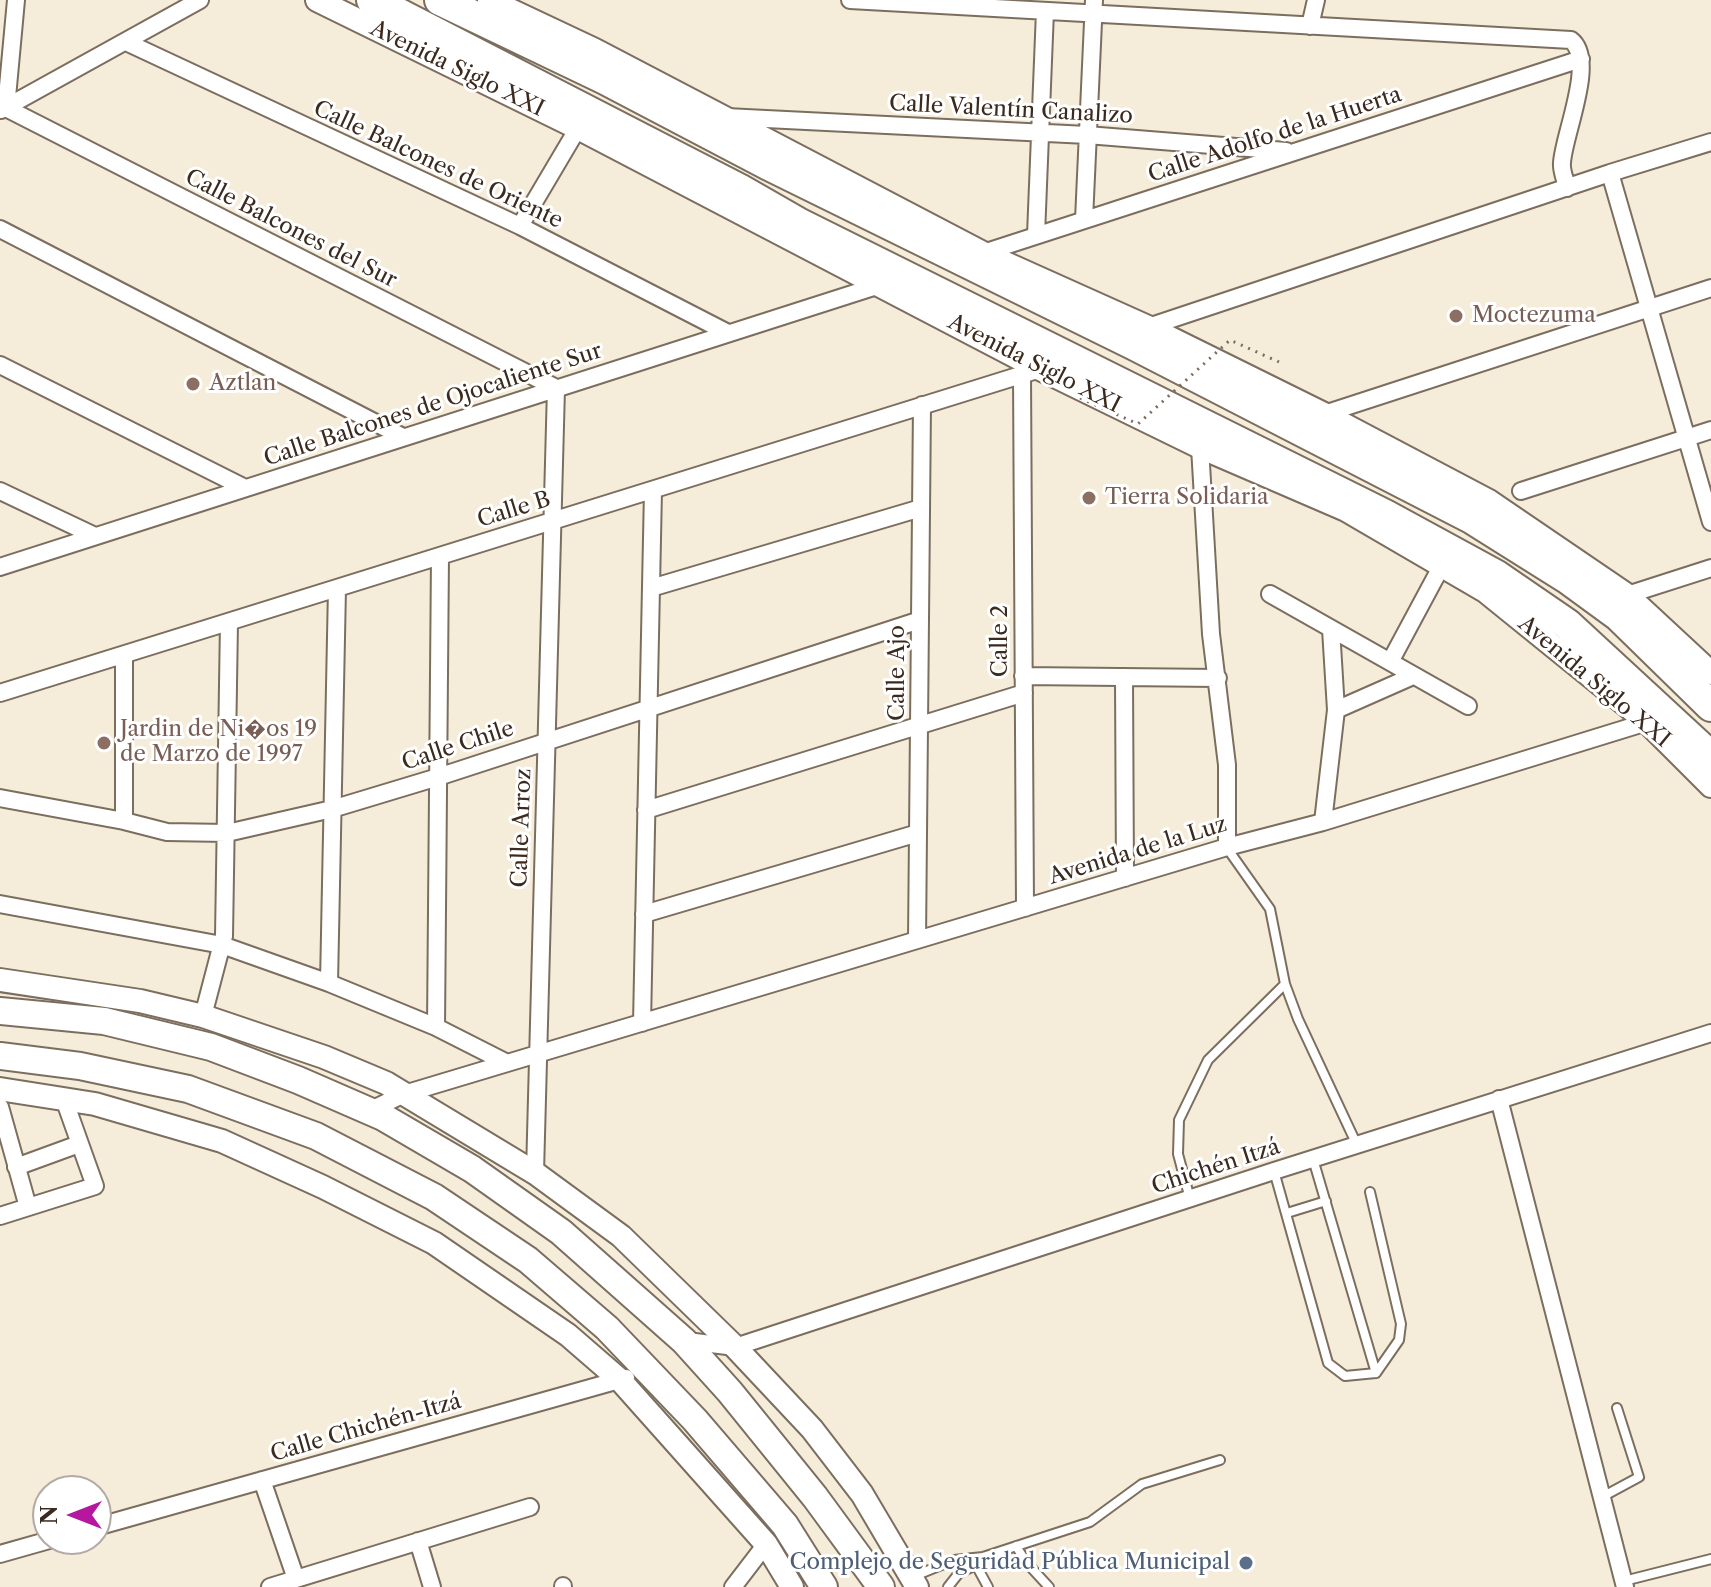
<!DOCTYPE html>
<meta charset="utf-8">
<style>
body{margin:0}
#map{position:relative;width:1711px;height:1587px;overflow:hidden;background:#f5ecd9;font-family:"Libre Caslon Text",serif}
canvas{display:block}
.north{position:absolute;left:32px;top:1475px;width:80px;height:80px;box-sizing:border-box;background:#fff;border:2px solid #b1aaa5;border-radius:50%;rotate:270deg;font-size:22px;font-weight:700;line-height:32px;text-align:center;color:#3b2a1e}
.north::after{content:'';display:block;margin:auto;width:28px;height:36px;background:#b5179e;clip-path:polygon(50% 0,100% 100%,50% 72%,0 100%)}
</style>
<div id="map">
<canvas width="1711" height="1587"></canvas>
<div class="north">N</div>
</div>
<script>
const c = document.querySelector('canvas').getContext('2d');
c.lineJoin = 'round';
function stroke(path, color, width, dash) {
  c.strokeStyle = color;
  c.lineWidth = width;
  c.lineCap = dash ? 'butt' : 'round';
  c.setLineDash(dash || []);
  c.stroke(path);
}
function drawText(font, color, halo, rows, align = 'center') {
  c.font = font + ' "Libre Caslon Text",serif';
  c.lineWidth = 6;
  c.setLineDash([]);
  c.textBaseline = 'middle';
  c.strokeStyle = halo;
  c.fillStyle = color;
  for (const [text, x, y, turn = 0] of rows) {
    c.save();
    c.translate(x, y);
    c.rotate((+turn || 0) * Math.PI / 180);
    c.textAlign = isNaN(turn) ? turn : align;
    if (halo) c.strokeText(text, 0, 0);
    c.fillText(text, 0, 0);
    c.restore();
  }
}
const lane = new Path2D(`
 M1227,848l43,61 15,75 13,35 59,126
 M1274,1171l54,192 17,13 31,-3 -63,-214
 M1370,1192l31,132 -2,16 -23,33
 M1190,1199l-12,-45 1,-34 29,-60 77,-76
 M1287,1213l39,-12
 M1602,1497l37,-20 -22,-69
 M1016,1546l10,16 23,25
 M976,1565l12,22
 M912,1577l42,-17 29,-3 107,-35 52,-38 78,-24
 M1624,1581l87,-22
 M948,1587l11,-14 17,-8 7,-8`);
const street = new Path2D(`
 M16,0l-10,108 550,280 -21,785
 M850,0l721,40c26,20 -8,96 -9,123 -1,8 4,18 5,25
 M1310,26l6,-26
 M126,42l394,184 208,107
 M1,110l199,-110
 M726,117l361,18 199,16
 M1610,173l101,349
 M1084,220l10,-220
 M520,226l58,-98
 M0,229l403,208
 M1036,235l9,-224
 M983,253l598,-194
 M1145,332l3,-5 462,-154 101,-31
 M0,365l245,123
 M1022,374l3,534
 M1324,414l387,-126
 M1200,447l11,187 16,131v82
 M0,491l95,45
 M1521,491l190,-61
 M0,567l880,-282
 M651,588l270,-80
 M1270,594l198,112
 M1627,595l84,-27
 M124,655v166
 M1390,662l51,-95
 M1023,676l195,2
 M1124,677l1,201
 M0,693l1040,-324
 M1336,710l77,-34
 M0,798l124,23 43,11 60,1 105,-24 106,-32 482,-157
 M646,810l378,-117
 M1323,822l13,-112 -5,-81
 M0,904l222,41 107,38 107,44 71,36
 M644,914l274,-81
 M917,940l5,-535
 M329,983l8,-395
 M203,1016l21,-80 5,-314
 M642,1023l11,-533
 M436,1027l4,-471
 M1499,1099l126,488
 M0,1107l28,100
 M369,1111l35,-17 823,-247 96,-25 324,-100
 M16,1167l63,-23
 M0,1216l95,-30 -31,-87
 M687,1341l48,6 539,-176 437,-138
 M262,1480l34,99
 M96,1527l530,-149
 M418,1541l14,46
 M0,1554l53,-15
 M563,1586v1
 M270,1587l260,-80
 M733,1587l33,-43`);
const secondary = new Path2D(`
 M317,0l261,128 450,235 172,84 146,63 139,81 162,131 64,64
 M489,0l106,50 388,203 165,74 176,87 165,87 138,94 84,78
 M0,980l140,21 63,15 121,41 62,26 149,90 86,63 114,111 77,82 50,65 55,93
 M0,1089l95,15 127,37 101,46 111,56 134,92 52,45 146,164 26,43`);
const primary = new Path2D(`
 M0,1011l104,10 107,26 87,33 85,37 89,52 89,63 123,109 46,51 85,105 66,90
 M0,1056l80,10 108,23 128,47 118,61 94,63 79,68 88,92 90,105 39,62`);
const highway = new Path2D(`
 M372,0l367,189 61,35 585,291 112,61 70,48 144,133
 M440,0l165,79 162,85 368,181 338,174 94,59 52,38 92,90`);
stroke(lane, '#7c6e5f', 12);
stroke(street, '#7c6e5f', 20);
stroke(secondary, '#7c6e5f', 26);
stroke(primary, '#7c6e5f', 30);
stroke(highway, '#7c6e5f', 34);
stroke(lane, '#fff', 8);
stroke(street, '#fff', 16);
stroke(secondary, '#fff', 22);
stroke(primary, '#fff', 26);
stroke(highway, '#fff', 30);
stroke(new Path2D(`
 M1080,398l58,26 92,-84 49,22`), '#7c6e5f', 3, [2, 6]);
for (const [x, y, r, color] of [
 [1456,316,8,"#8d6e63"],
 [193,384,8,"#8d6e63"],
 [1089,498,8,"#8d6e63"],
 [104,743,8,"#8d6e63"],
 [1246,1563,8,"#5c6f8a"]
]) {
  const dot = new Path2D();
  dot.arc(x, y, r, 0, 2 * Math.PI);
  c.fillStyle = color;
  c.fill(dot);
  stroke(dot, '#fff', 3);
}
drawText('22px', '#3b2a1e', '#fff', [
 ["Avenida Siglo XXI",457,69,26],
 ["Calle Valentín Canalizo",1011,110,3],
 ["Calle Adolfo de la Huerta",1275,135,-18],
 ["Calle Balcones de Oriente",438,165,25],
 ["Calle Balcones del Sur",291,229,27],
 ["Avenida Siglo XXI",1034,364,27],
 ["Calle Balcones de Ojocaliente Sur",433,405,-18],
 ["Calle B",514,510,-17],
 ["Calle 2",1001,641,-90],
 ["Calle Ajo",898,673,-90],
 ["Avenida Siglo XXI",1594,682,40],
 ["Calle Chile",458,746,-18],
 ["Calle Arroz",522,828,-88],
 ["Avenida de la Luz",1138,851,-17],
 ["Chichén Itzá",1216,1167,-18],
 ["Calle Chichén-Itzá",366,1428,-16]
]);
drawText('22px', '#785e54', '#fff', [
 ["Moctezuma",1472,316],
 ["Aztlan",209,384],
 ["Tierra Solidaria",1105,498],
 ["Jardin de Ni�os 19",120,730],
 ["de Marzo de 1997",120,755]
], 'left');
drawText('22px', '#4e5e75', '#fff', [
 ["Complejo de Seguridad Pública Municipal",1230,1563]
], 'right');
</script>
